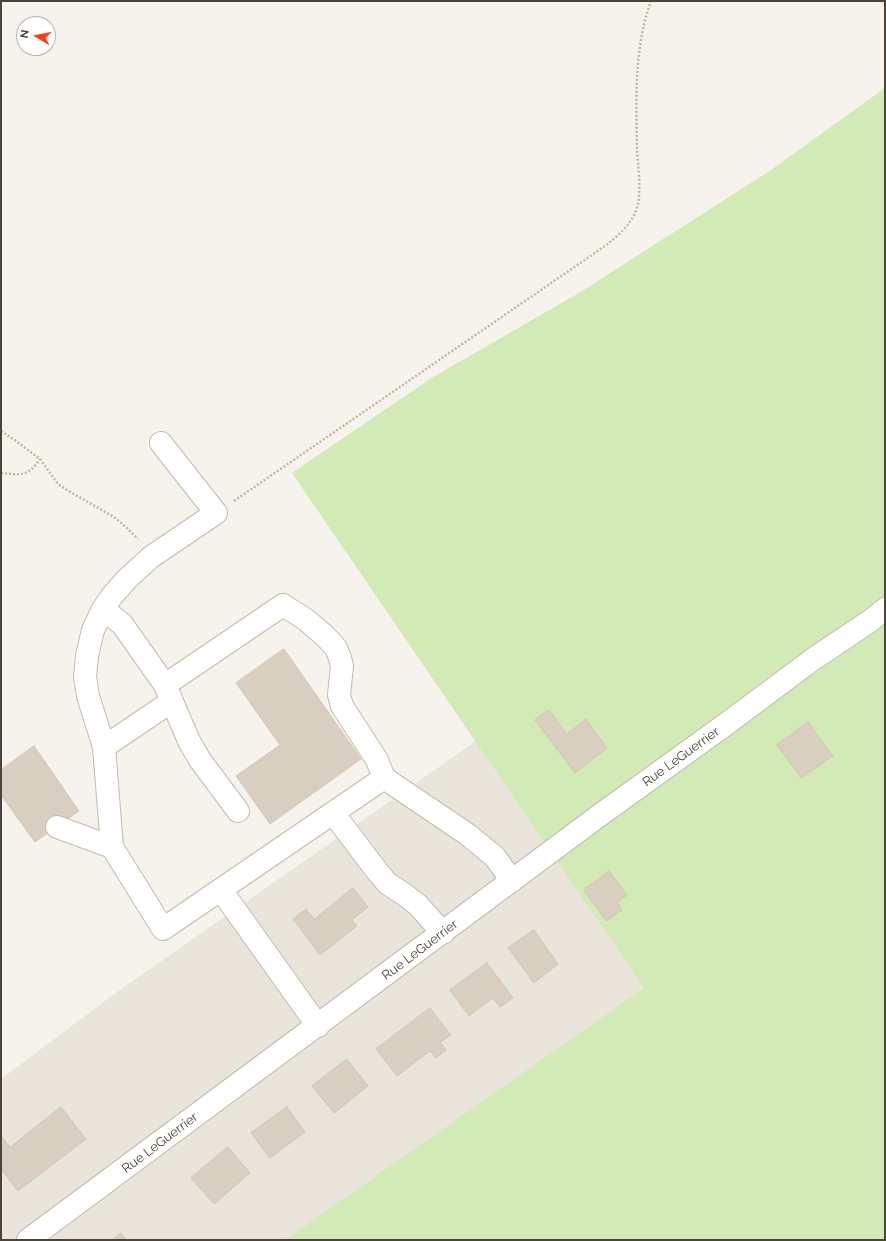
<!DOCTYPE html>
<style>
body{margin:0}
#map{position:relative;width:886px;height:1241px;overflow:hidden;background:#f6f3ec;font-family:Raleway,sans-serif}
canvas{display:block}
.frame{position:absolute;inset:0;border:2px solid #4b4439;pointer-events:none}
.north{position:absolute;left:16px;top:16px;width:40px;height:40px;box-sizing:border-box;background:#fff;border:1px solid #b7b4b0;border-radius:50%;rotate:280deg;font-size:11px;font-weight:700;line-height:16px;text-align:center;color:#4b4439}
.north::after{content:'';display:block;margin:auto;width:14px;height:18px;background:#fc3f1d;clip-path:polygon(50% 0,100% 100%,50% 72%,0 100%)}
</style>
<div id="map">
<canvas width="886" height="1241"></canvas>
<div class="frame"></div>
<div class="north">N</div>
</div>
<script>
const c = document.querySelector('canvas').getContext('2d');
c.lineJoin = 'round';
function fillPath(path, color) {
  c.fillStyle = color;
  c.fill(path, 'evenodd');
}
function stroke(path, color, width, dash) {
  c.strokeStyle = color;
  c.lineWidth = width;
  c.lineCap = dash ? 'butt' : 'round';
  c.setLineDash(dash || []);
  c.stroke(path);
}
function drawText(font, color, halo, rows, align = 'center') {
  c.font = font + ' Raleway,sans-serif';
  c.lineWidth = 3;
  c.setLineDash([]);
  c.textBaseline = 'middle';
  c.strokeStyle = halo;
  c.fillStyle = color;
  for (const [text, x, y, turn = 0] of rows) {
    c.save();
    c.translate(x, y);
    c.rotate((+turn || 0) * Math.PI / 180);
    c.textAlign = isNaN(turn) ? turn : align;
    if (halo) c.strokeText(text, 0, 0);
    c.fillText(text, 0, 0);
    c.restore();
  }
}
fillPath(new Path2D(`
 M476,741l168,247 -354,252h-289v-161l116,-87z`), '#eae5da');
fillPath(new Path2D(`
 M885,88v1152h-600l359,-252 -352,-515 141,-96 146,-84 192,-123z`), '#d2eab5');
const building = new Path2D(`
 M284,649l77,110 -91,65 -34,-48 44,-31 -44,-62z
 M549,710l18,24 19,-15 21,29 -32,25 -40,-53z
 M808,722l25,34 -32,22 -24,-33z
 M34,746l45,65 -44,31 -34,-47v-25z
 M609,871l18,24 -10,7 5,8 -16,11 -22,-31z
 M353,888l15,19 -16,13 5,6 -37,29 -27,-36 13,-10 8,10z
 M534,930l24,34 -24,19 -26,-35z
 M487,963l26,35 -13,9 -7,-9 -24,18 -19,-26z
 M430,1008l21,27 -11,7 6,8 -10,8 -6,-7 -33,25 -21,-27z
 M347,1059l21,27 -34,27 -22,-27z
 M61,1107l25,32 -68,52 -17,-22v-33l9,11z
 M287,1107l18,25 -35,26 -19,-25z
 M228,1147l22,26 -36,31 -23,-26z
 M121,1233l5,7h-14z`);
fillPath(building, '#d8cfc1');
stroke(building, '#d3c7b4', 1);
const minor = new Path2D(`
 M161,443l55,70 -65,44 -24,22 -15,17 -9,13 -10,21 -6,26 -2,21 3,19 16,51 8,100 51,82 221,-151 83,56 28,23 17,24
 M103,609l19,15 43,61 118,-80 22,14 20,17 11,12 4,10 2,8 -3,29 3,11 35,54 7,18
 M165,685l24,56 11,19 38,51
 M104,747l68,-46
 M333,813l44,58 10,12 18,12 13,10 25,28
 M57,827l55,20
 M221,890l97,136
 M28,1240l572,-425 129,-93 83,-62 58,-39 15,-12`);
stroke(minor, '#c2bbae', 24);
stroke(new Path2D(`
 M1,431l15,10 24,18 18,25 9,6 47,27 12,10 12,12
 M1,473c20,2 27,4 39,-14
 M234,501l371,-255c14,-11 29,-24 33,-42 3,-18 0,-38 -1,-55 -1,-50 -3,-101 14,-148`), '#c4b79f', 2.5, [2, 2]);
stroke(minor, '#fff', 22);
drawText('13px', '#4b4439', '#fff', [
 ["Rue LeGuerrier",681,757,-36],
 ["Rue LeGuerrier",420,950,-37],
 ["Rue LeGuerrier",160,1143,-37]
]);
</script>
